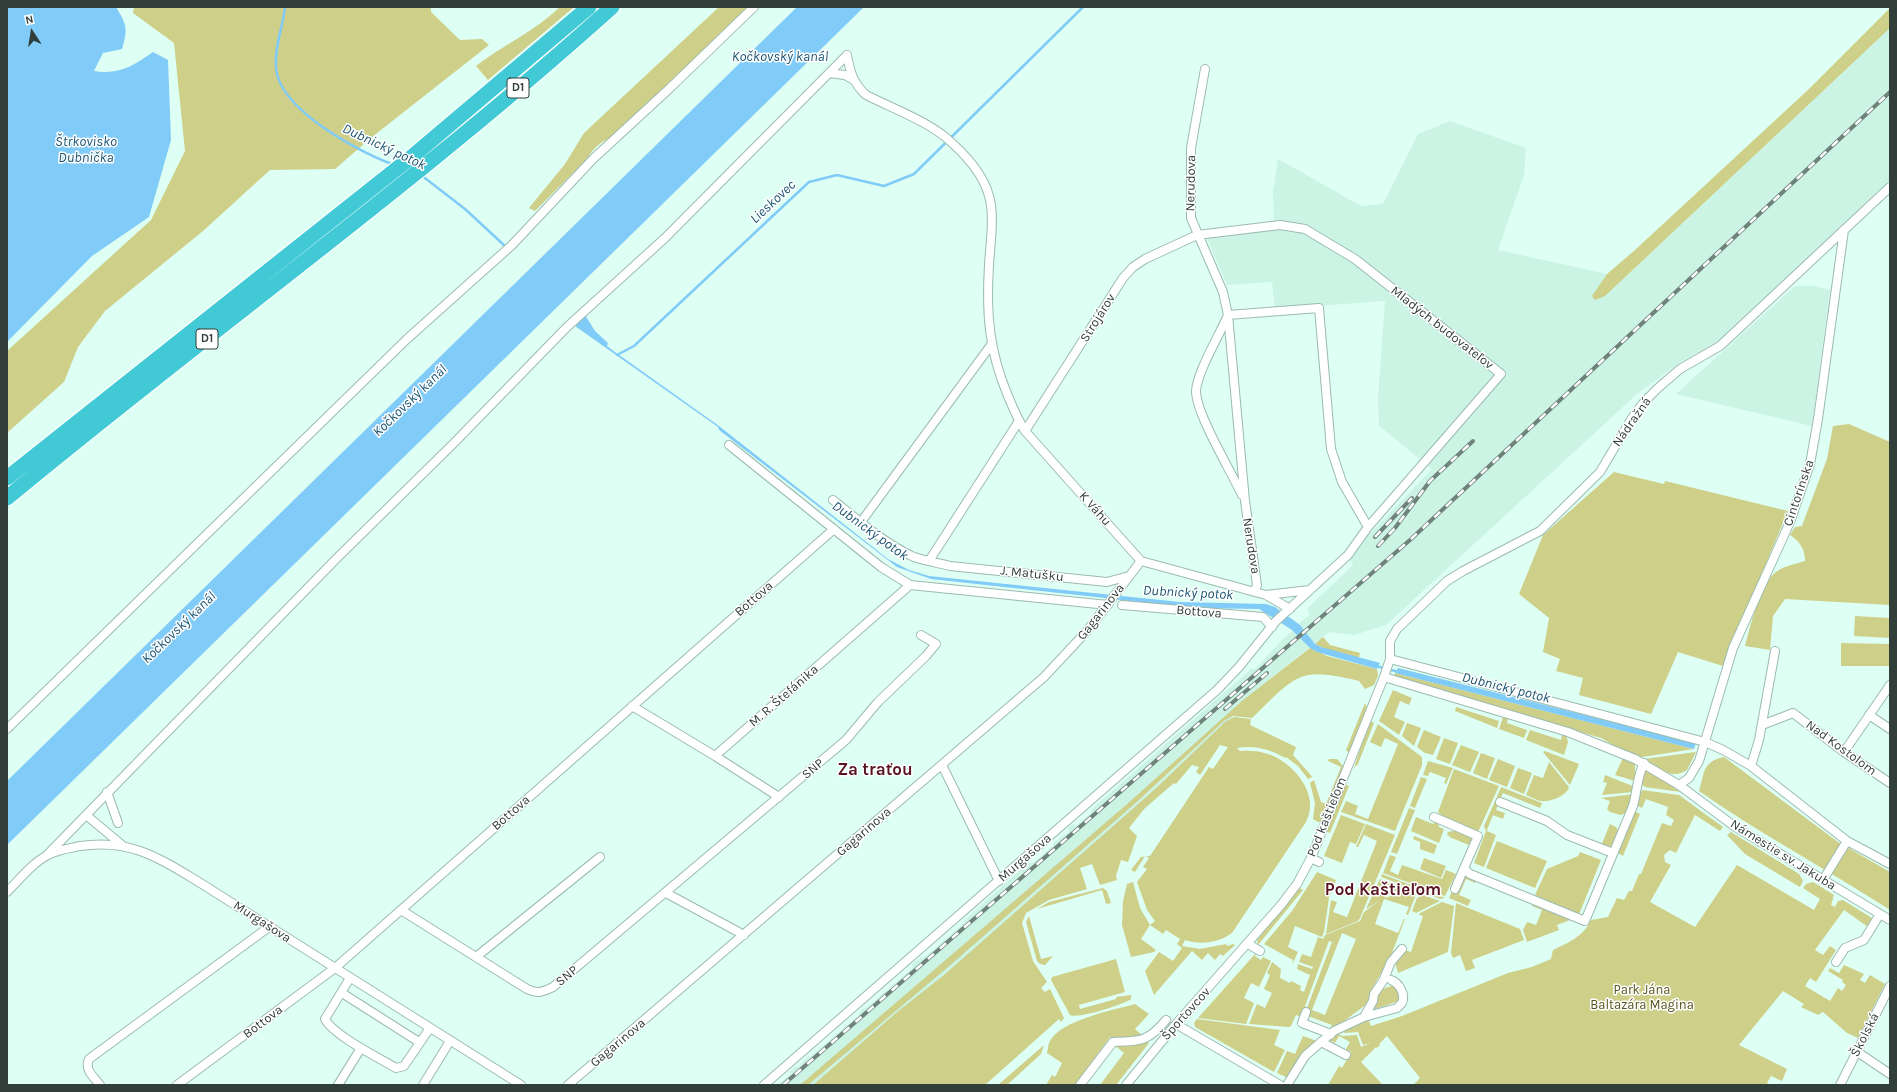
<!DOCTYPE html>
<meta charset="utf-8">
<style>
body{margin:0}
#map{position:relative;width:1897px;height:1092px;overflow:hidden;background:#defff3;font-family:Karla,sans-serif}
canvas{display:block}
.frame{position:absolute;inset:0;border:8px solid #313e39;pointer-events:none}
.north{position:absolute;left:12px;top:12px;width:40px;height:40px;-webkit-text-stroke:3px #fff;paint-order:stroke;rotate:348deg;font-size:11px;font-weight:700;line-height:16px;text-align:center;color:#313e39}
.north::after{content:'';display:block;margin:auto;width:14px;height:18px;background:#313e39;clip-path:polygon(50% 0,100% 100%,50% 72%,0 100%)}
</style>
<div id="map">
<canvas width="1897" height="1092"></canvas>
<div class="frame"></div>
<div class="north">N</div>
</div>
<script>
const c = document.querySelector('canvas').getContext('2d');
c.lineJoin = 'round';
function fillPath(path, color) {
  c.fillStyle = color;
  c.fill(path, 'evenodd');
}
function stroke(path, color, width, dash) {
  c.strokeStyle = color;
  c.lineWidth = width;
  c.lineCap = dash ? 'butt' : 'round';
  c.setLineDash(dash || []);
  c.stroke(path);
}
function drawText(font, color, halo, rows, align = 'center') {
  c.font = font + ' Karla,sans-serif';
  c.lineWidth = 3;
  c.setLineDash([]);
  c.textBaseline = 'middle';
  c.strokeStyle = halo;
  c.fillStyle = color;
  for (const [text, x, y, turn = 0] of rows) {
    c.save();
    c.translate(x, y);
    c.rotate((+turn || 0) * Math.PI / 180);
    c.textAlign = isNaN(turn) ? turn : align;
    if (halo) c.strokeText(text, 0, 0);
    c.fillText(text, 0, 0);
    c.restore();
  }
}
fillPath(new Path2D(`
 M1890,28v152l-170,161 -41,22 -43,32 -250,230 -32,10 -25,-3 -86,68 -10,10 -1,10 -58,63 -345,302h-52l14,-11 -2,-2 7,-6 2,1 9,-10 4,-1 47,-40 4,-7 4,-1 47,-40 -1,-4 9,-7 3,1 40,-35 1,-3 63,-57h5l21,-18 -1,-2 16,-11 -1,-4 5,-4 3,2 15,-13 1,-4 159,-140h4l29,-31 16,-13 -1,-2 11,-8 -2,-3v-4l44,-42 1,-3 -4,-3 15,-17v-3l68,-71 -53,-43 -1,-28 7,-97 -110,8 -3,-27 -45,3 -23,-53 70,-10 -1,-30 5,-33 83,47 22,-2 35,-70 32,-13 76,27 -2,27 -26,75 109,24 -15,22h13z
 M1795,286h19l16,4 -18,136 -136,-32z`), '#cbf4e5');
fillPath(new Path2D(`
 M134,7h297v5l29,28 22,-1 7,6 -117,92 -37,32 -65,1 -67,61 -98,80 -27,36 -14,35 -57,51v-82l144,-131 34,-69 -11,-108 -41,-30z
 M560,7h14l-86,73 -12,-14c27,-21 59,-35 84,-59z
 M719,7h30l-136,130c-13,5 -19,10 -26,22l-52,52 -6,-3 36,-44 19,-31z
 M1890,8v20l-285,268 -10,4 -3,-4 15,-22 28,-24 175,-162z
 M1849,424l41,18v163l-105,-6 -12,17 -3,34 -25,-4c5,-19 15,-62 31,-74 7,-6 20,-8 29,-11 0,-11 -5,-20 -15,-26l5,-8 7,-1 1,-3 24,-64 6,-33z
 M1614,472l50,12 1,-3 123,30 -65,155 -45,-14 -27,62 -72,-19 4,-17 -27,-7 4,-12 -17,-7 6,-34 -30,-24 24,-59z
 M1855,616l35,2v20l-36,-2z
 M1323,637l7,8 30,8 -1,5 -34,-9 -10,-5z
 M1841,643l49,1 -1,22h-48z
 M1310,648l17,8 50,13 1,7 -4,9 -9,4 -6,-8c-18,-4 -43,-11 -60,-3 -16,7 -34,28 -47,40l-19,-2 -9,5 -85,79 -185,162 -146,123h-8l326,-280 117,-105z
 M1395,673l299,76 -58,9 -35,-20 -207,-62z
 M1393,690l19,8 -3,7 -9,-4 -6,16 11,5 -6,13 -20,-14z
 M1365,703l2,5 -17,43 -2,1 -2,-2z
 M1456,707l43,14 -2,7 -42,-17z
 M1234,717l17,2 -1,6 46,22 -3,8 17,19 2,3 -4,2 -10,-13 -12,-9 -1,1c-15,-9 -31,-13 -48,-10l3,3c11,-1 21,0 31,4 25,10 49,41 35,67l-74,111c-14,10 -31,12 -47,7l-3,6 18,3 26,-5 1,2 6,-2 2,1 -12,11 -3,-2 -5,6 -7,-7 -6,7 -10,-9 -38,44 -9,-24 14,-19 14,9 9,-13 -5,-4 3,-5 -14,-9 -3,4 -13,-9 -9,14 15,11 -2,2 -23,5 -9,-32 1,-24 4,-17 6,-2 7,26 10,17 5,-4 -8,-11 -10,-28 10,-13 -4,-2 6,-9 -4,-2 -10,16 -4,-2 10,-13 9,-1 59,-89 4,2 15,-22 -8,-2 -20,30 -4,-3 3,-5 -7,-2 -16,19 -2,-1 -29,25 -16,20 8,8 -9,26 -7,-2 -5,16 1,4 -17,5 -8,-21 -12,4 7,21 -38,11 -23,13 -4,10 11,38 14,21 -6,6 4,4 5,-3 14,29 -3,4 -2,-3 -74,66h-172l84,-73 47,-37 210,-185 71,-68z
 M1503,717l5,1 -1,5 20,7 -3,8 -25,-9z
 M1369,720l5,3 -16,41 -4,4z
 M1407,723l14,5 -7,18 -12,-10z
 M1378,724l44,33v8l-27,66 -54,-19 5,-11 12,5 -3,8 13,5 30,-75 -13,-6 -4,9 -11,-5z
 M1424,730l17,7 -8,18 -8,-2 -8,-6z
 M1530,730l31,10 1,-5h4l2,7 -4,13 -38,-15z
 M1444,738l14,5 -8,21 -14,-5z
 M1461,745l18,7 -9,20 -18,-7z
 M1545,751l34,13 -9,21 -27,-33z
 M1696,752l-9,18c-16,11 -29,-3 -43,-11z
 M1481,753l14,5 -8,21 -14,-6z
 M1724,757l114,85 52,30v38c-63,-41 -130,-76 -191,-119 6,-19 3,-29 25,-34z
 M1623,758l12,4v19l-20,-6z
 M1329,759h8l6,7v2l-21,54h-4l-5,-3 2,-16 -5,-20 4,-3 7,22 5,2 15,-37 -13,-6z
 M1498,759l17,7 -8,21 -18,-7z
 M1428,761l25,7 -7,16 -2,-1 2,-5 -16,-6 -2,4 -5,-1z
 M1549,762l20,25c-2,8 -16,14 -24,14 -6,1 -14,-4 -19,-6l8,-20 9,3z
 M1518,768l14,5 -8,21 -14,-6z
 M1454,769l45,17 -21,46 -19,-7v-2l-18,-8 -3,-3z
 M1648,770l32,22 -35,-5 -4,-3 3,-13z
 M1605,775l30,12 -2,5 -31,3 5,-12 -4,-1z
 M1421,777l6,2 -12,29 -5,-2z
 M1344,784l5,2 -19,47 -4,-2z
 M1501,787l41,16 -2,5 -37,-15 -3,7 -4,-1z
 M1642,790l37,5 44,32 -3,4 -25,-16 -19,38 -6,-3 -6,5 1,7 6,3 -21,37 45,25 42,-62 77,45 6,-11 -17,-11 3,-4 7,-2 21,13 -3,10 4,2 3,-6 5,-1 29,18 -4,9 -24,-17 -29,40 8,5 7,-9 6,4 -20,32 -6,-4 -5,8 25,15 8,-13 4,3 4,-6 -4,-3 1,-2 -15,-9 2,-3 9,5 5,-8 20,9 -4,6 5,3 5,-8 15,9 -27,54 -11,-5 -24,-21 -5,3 -17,-8 3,-3 -21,-13 -44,54 48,24 -5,12 -11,-5 -4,7 3,2h-357l7,-7 -33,-42 -8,8 1,1 -3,3 -1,-1 -15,15 22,23h-55l11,-19 3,2 9,-16 -5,-3 4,-7 -11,-6 -4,7 -8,-4 10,-6 5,3 15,-1 4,12 10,-4 -8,2 -5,-13 -13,1 -6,-2 29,-12 3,7 31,-10 106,-43 24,-6 19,-8 2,-9c15,-7 31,-14 38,-30l17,-3 9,-19 7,2 5,-9h3l7,-17h2l21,-51 9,3 3,-6 -8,-5 2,-8 -22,-8 -4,9 -6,-3z
 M1634,794l-8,19 -5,2 -11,-3 -3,-3 3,-8 -9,-3z
 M1495,801l4,1 -3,8 9,3 -2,6 -10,-4 -6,15v1l9,4 -12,32 -10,-4 12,-32 -2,-5z
 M1409,808l6,2 -18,44 -6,-2z
 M1634,811l6,3 -17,42 -5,-3z
 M1341,815l24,9 -9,20 -6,-2 -8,21 -18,-7z
 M1416,817l17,7 2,-3h3l1,6 5,2 -5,14 -28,-12z
 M1366,824l29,11 -35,83 -2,3 -32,13 5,-34 6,2 -4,10 14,5 30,-76 -13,-6 -6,12h-2z
 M1610,824l6,3 3,5 -9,16 -9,-2z
 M1459,830l14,6 -4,9 -20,-8 1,-1 -3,-1 1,-3z
 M1731,832l68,42 4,7 -3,6 -55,-33 -18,-19z
 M1414,836l23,9 -3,9 -14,-5v-7l-7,-3z
 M1497,841l50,20 -12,27 -49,-20z
 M1580,852l21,8 -23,57 -31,-12 -3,-6 -9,-4 12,-26 31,-13z
 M1390,855l6,2 -6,14 8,4 4,-10 40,14 4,-9 10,4 -11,22 -62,-23z
 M1424,858l22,8 -5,12 -21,-9z
 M1317,872l19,8 -7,18 -5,34 -2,5 -27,-11 -7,21 10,5 -6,13 1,-5 -29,-16 28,-33z
 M1382,874l63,24 -5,1 -59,-22z
 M1465,875l11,5 -1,3 -9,-4 -7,16 12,5 -3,6 -19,-8 4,-9z
 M1380,879l24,8 -18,9 -1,2 25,-8 7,2 -9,23 -2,-1 3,-7 -25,-8 -9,25 23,9 6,-14h1l-15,39 -19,32 -4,14 -35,26 -2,-1 2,-4 -27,-10 -1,3 -8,-3 -5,11 -2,1 -40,-3 8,-20 8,4 7,-15 -8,-4 6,-14 -3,-2 5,-11 9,7 -1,9 10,5 1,-2 10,5 -1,4 4,2 6,-17 -13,-6 1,-5 14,5 1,-2 -14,-5 3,-8 9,3 7,-20 5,2 2,-4 35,-14 4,-9 15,-11 -13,8zM1342,933l14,6 -31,76 -13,-5zM1329,941l3,1 -25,66 -2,-2z
 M1103,888l4,3 4,12 -5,1 -4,-14 -65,19 12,-7z
 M1299,888l4,2 -45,55 -1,-5z
 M1423,895l17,6 -24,12 -4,-2 5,-13z
 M1442,902l12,4 -6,46 -50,21 -3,-11 9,-12 7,2 12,-36 -4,-1 1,-2z
 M1534,902l41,16 -18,7 2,5 -32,12 -4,-12 4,-8 9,3 6,-15 -10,-4z
 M1456,903l64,26 4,11 -52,20 3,8 -9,3 -6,-16 -7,3 -2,-5z
 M1029,916l12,43 12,-3 -8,9 -5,-1 -3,-3 -11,-39z
 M1256,953l-1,3 6,4 2,-3 8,4 -12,26 -8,-4 -7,15 10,5 -8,21 -48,-6z
 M1116,959l9,33 -46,13 1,4 36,-10v-2l15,-2v4c-8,6 -53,20 -61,16l-19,-35 1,-3z
 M1392,986l5,3 2,10 -3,3 -24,8c4,-11 6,-22 20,-24z
 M1135,1004l14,10 -14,15 10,9 -31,1 -4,-2 -35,48h-29l6,-10 3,2 7,-14 -15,-10c1,-4 1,-9 3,-12 11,-21 64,-31 85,-37z
 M1197,1019l83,11 -6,15 11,5 -11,22 -79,-45 -1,-4z
 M1303,1036l14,5 -15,12 -14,25 -11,-5 10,-22 8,3z
 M1147,1041l2,2 -33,42h-16l24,-32 -10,-8z
 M1044,1045l-3,9 -34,31h-9z`), '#cecf88');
fillPath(new Path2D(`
 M7,7h109c11,18 12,22 6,42l-19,4 -9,18c25,4 39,-5 59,-19l15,8 3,80 -22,77 -57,39 -85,86z
 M797,7h67l-857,838v-64z
 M585,315l10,16 13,12 -1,3 8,6 104,74 169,133 21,11 20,6 251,26 86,2 9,3 25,18 15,19 6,3 59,16 -3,6 -60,-17 -7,-4 -18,-18 -33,-21 -75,-1 -79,-10 -174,-19 -34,-12 -178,-137 -1,-3 -143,-101z
 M1398,668l298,75 -2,6 -299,-76z`), '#81cbf8');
stroke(new Path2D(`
 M285,7c-2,20 -11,40 -9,61 3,41 81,83 116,96
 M421,175l44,34 40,37
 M617,355l17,-9 175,-164 28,-7 47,11 30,-12 169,-167
 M1376,666l23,6`), '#81cbf8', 2.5);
const minor = new Path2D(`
 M847,55c3,17 6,28 19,40 26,13 56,24 78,41 18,15 39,37 45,60 6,19 1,49 0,69 -3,49 0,86 19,131 5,12 10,24 17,35l116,130 125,34 24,14
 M1205,69l-14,79v70l32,74 5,23 17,186 12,84 -2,6
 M829,73l16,2 7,4
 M729,445l152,122 29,18 198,20
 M1242,495c-11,-24 -46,-81 -46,-104 1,-19 24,-57 32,-76l91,-7 12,141 11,33 26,45
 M833,500c22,18 55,46 81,57 12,4 24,6 36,9l157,16 22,-6
 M861,522l130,-177
 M929,561l90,-140
 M1266,595l44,-5
 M1122,605l141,12 9,10
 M1390,659l217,57 98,26 18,8 28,16 96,75 43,23
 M1384,677l184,55 67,27 44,26 55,41 156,94
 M632,706l83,50
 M1869,715l21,14
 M1762,725l31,-12 51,39 46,31
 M7,729l400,-390 105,-94 81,-86 77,-71 84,-81
 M1844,752l46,-67
 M942,765l57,116
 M1751,766l8,-26 16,-89
 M1679,785l10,-7 10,-17 34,-113 57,-126 20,-58 8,-45 26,-189
 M107,792l11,31
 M779,797l-64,-41 195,-171
 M1500,802l47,19 20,14 46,18
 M86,815l36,30
 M1434,817l44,19 -23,53
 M47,855l290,-297 116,-114 114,-117 98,-89 182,-183
 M1311,858l8,4
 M1464,869l6,5 115,47 48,-115c4,-14 4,-30 11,-43
 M1823,880l24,-39
 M7,892c12,-12 25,-29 41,-37 9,-5 22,-7 32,-9 48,-7 74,9 114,33l327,206
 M666,893l78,42
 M401,910l126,79c10,5 16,3 26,-2l293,-247 32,-38 48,-46 10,-12 -15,-9
 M1248,944l12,7
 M476,957l124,-100
 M1836,962l9,-14 19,-8 16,-26
 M350,978l-25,41c8,16 54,39 71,49l8,-2 26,-38
 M342,993l77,49
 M1306,1012l-4,11 29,11
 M1364,1017l33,-9 5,-5c4,-9 -3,-20 -11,-23
 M1176,1024l104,61
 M1321,1042l25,13
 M1856,1051l34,23
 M100,1085c-6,-8 -16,-15 -11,-26l180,-132
 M177,1085l158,-117 499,-439
 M338,1085l23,-37
 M423,1085l27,-44
 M568,1085l476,-408 43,-46 54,-70
 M764,1085l453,-395 22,-23 37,-46 72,-66 20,-28 133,-153 -146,-115 -50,-30 -25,-4 -83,10 -52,24 -12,8 -10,11 -98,153
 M1080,1085l33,-43c27,-1 35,0 53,-22
 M1126,1085l50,-61 105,-119 16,-21 14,-26 73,-181 6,-18v-18l7,-12 50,-48 16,-10 77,-40 60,-59 32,-54 12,-16 14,-14 22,-19 40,-23 170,-159
 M1287,1085l18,-29 16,-14 13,-11 30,-14 9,-16 1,-7 9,-13 8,-19 11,-13
 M1840,1085l50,-99`);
const motorway = new Path2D(`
 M7,478l407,-323 175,-148
 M7,498c200,-166 412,-317 605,-491`);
stroke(minor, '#9cbbb0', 10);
stroke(motorway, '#fff', 17);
stroke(minor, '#fff', 8);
stroke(motorway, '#41cad6', 15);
const rail = new Path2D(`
 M1375,537l37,-39
 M1378,546l17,-18 35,-47 43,-40
 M1225,709l42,-36
 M783,1085l627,-545 480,-448`);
stroke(rail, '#6f837b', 4);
stroke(rail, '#fff', 2.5, [8]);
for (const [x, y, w] of [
 [518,88,22],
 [207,339,22]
]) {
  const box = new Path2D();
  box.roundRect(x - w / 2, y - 10, w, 20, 3);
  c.fillStyle = '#fff';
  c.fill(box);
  stroke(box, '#313e39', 1);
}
drawText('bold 12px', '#313e39', null, [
 ["D1",518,88],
 ["D1",207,339]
]);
drawText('13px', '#313e39', '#fff', [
 ["Nerudova",1191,183,-89],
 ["Strojárov",1098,318,-58],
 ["Mladých budovateľov",1442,328,38],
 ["Nádražná",1632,422,-55],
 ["Cintorínska",1799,493,-71],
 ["K Váhu",1095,509,48],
 ["Nerudova",1251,546,81],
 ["J. Matušku",1032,574,6],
 ["Bottova",754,599,-41],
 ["Gagarinova",1101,612,-52],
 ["Bottova",1199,612,5],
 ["M. R. Štefánika",784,696,-41],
 ["Nad Kostolom",1841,748,36],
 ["SNP",813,769,-40],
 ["Bottova",511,813,-41],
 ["Pod kaštieľom",1327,817,-68],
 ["Gagarinova",864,832,-41],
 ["Námestie sv. Jakuba",1783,855,32],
 ["Murgašova",1025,858,-41],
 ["Murgašova",262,922,33],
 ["SNP",567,976,-39],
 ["Športovcov",1186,1014,-48],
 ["Bottova",263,1022,-37],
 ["Školská",1865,1035,-63],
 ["Gagarinova",618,1043,-40]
]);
drawText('13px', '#57561f', '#fff', [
 ["Park Jána",1642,990],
 ["Baltazára Magina",1642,1005]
]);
drawText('italic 14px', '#1b5472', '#fff', [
 ["Kočkovský kanál",780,57],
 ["Štrkovisko",86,142],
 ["Dubnička",86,158],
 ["Dubnický potok",384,147,25],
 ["Lieskovec",773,202,-43],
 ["Kočkovský kanál",410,401,-44],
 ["Dubnický potok",870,531,36],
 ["Dubnický potok",1188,593,3],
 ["Kočkovský kanál",179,628,-44],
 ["Dubnický potok",1506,688,14]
]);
drawText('bold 17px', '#591422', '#fff', [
 ["Za traťou",875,770],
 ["Pod Kaštieľom",1383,890]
]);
</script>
